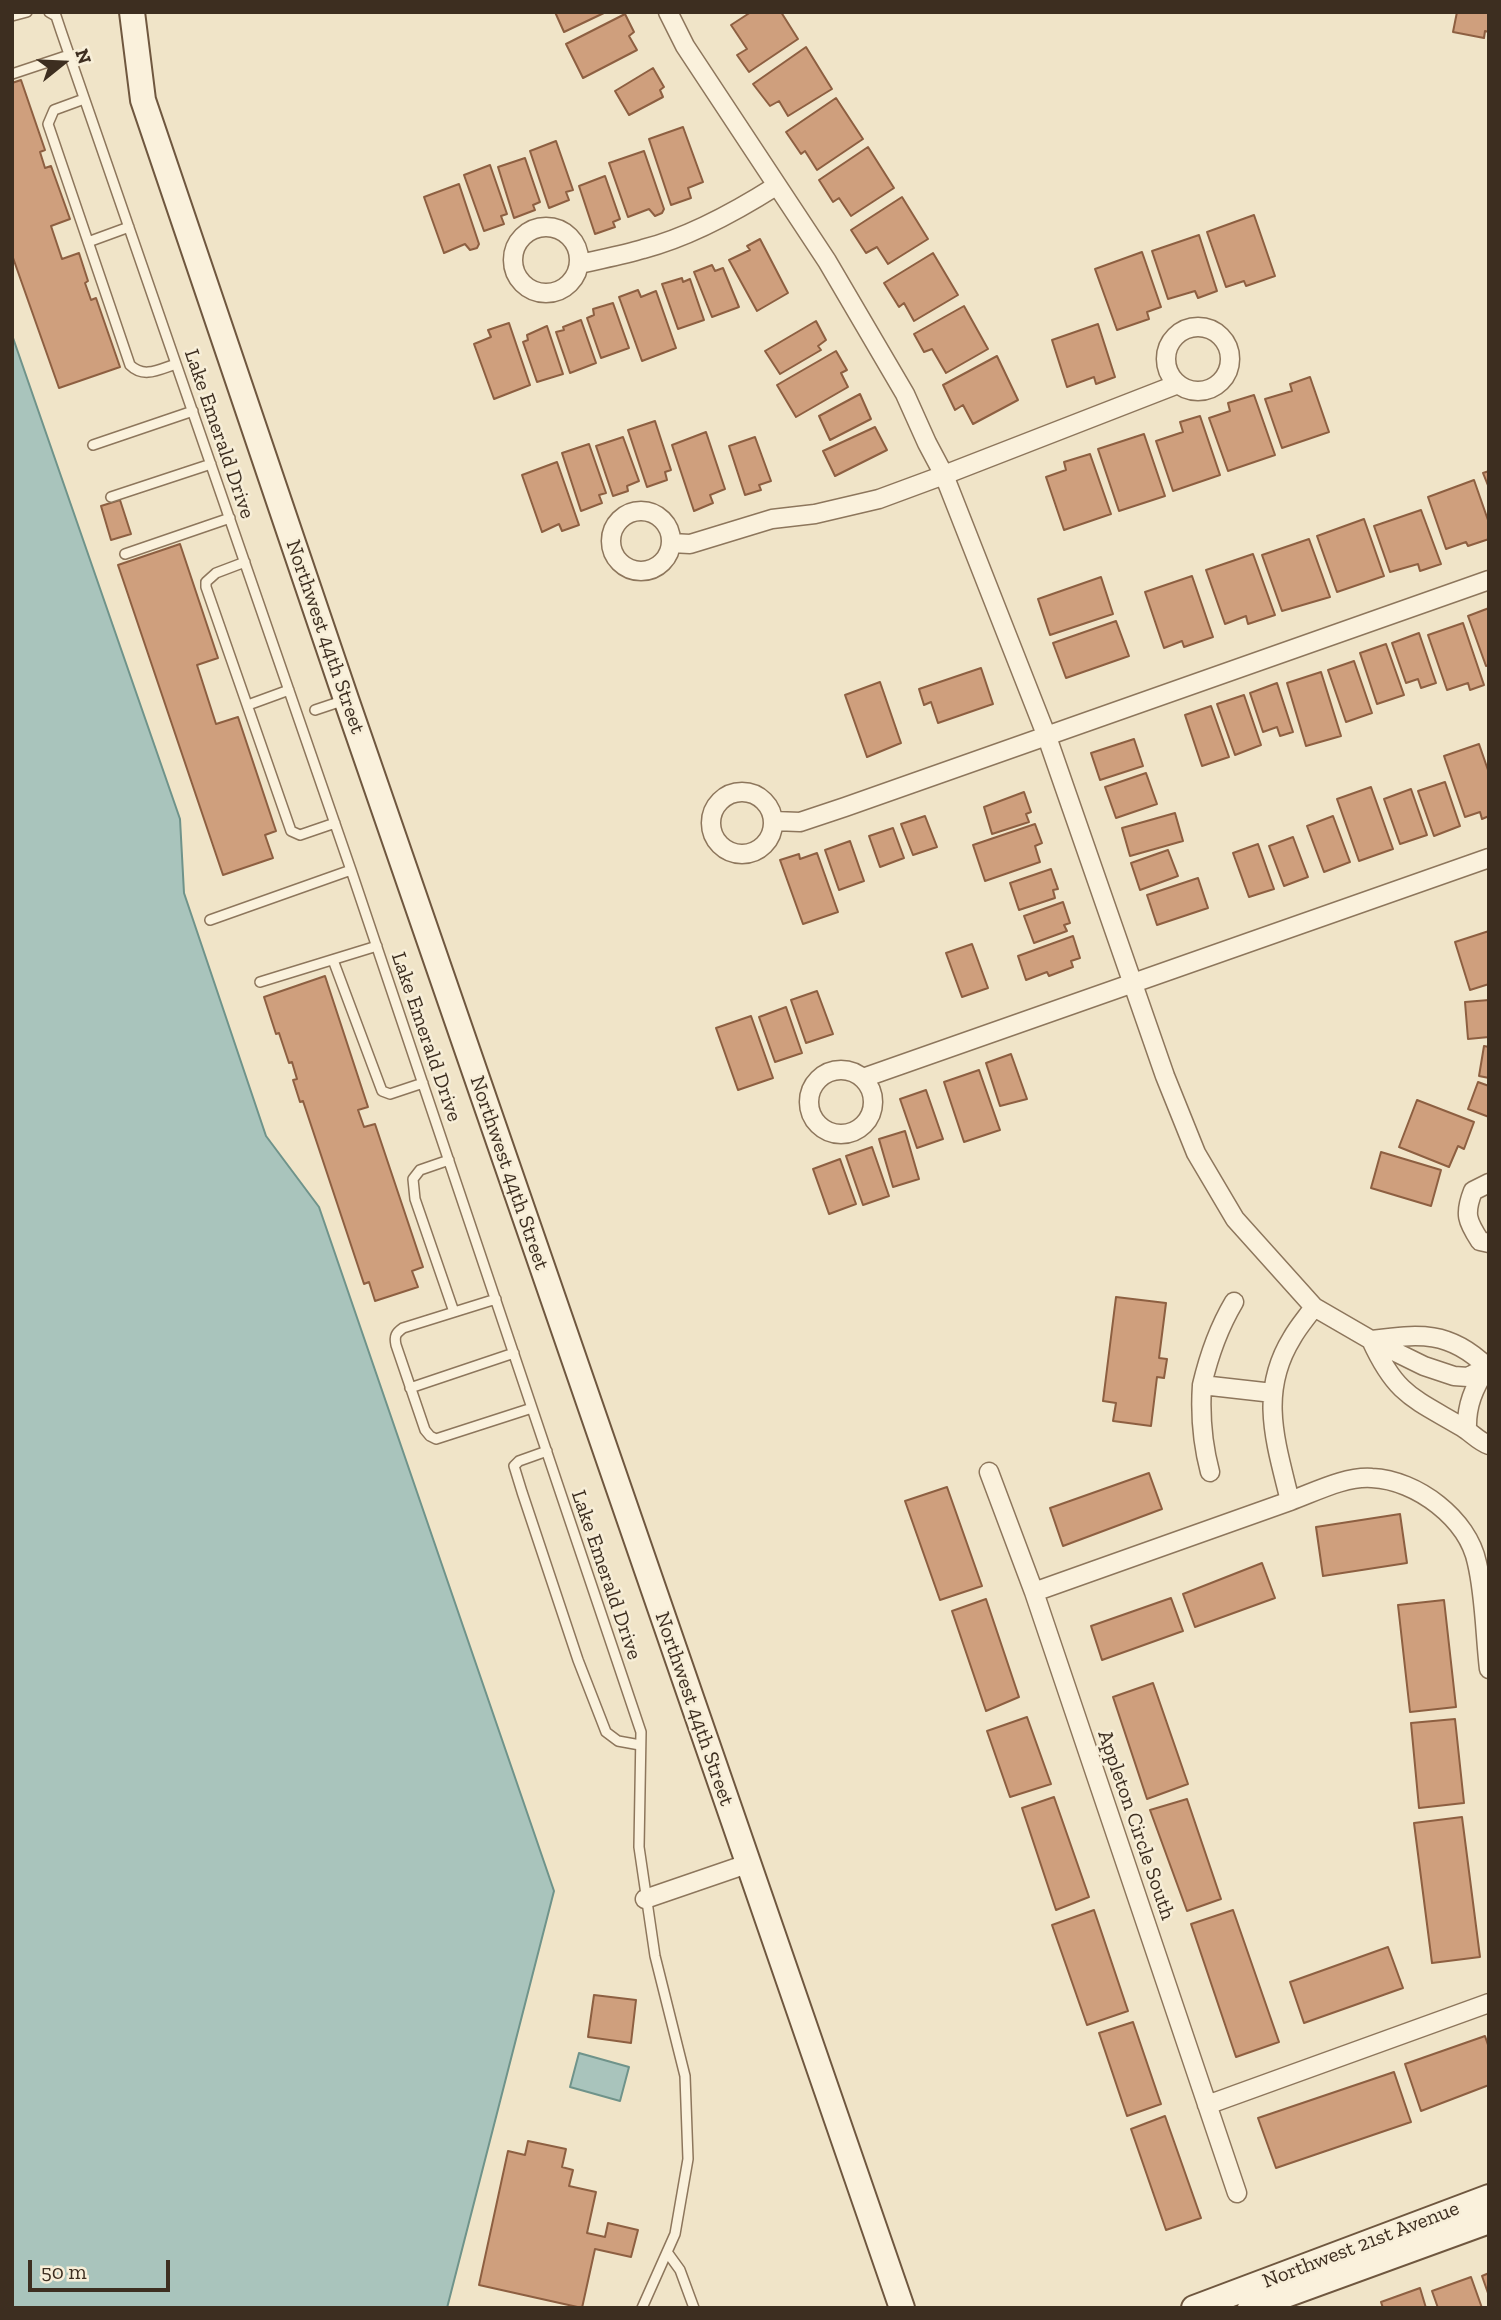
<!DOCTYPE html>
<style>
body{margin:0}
#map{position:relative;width:1501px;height:2320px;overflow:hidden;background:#f0e4c8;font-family:"Zilla Slab",serif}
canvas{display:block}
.frame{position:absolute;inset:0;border:14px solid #3d2e20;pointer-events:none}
.north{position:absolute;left:28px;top:28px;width:70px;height:70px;-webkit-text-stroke:5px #f7eed8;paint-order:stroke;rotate:72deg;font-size:19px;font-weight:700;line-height:28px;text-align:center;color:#3d2e20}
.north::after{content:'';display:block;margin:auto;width:24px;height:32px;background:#3d2e20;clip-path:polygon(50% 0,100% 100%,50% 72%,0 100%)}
.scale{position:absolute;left:28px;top:2260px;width:142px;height:32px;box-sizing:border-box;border:4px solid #3d2e20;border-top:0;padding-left:9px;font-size:21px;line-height:24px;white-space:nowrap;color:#3d2e20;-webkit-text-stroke:5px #f7eed8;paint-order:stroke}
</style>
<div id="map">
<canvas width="1501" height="2320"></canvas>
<div class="frame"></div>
<div class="north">N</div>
<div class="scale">50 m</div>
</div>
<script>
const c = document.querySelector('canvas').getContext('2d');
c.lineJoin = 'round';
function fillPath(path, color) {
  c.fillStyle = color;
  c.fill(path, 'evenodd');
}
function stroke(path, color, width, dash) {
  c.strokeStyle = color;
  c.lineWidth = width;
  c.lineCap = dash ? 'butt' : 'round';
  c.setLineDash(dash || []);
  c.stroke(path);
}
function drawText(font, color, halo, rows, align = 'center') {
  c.font = font + ' "Zilla Slab",serif';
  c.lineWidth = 5;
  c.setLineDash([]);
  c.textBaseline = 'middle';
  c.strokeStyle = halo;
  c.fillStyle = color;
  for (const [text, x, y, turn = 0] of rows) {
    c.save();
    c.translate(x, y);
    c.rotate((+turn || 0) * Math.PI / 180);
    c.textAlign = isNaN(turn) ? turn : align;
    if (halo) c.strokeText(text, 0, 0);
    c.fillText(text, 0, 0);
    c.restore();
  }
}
const water = new Path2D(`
 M12,335l168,484 4,74 82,243 53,71 235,684 -107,417h-435z
 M579,2053l50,14 -9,34 -50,-14z`);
fillPath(water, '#a9c4bc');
stroke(water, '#6f938a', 2);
const building = new Path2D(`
 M555,12h51l-42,20z
 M751,12h30l17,27 -49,33 -12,-17 10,-6 -16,-24z
 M1457,12h32v20l-4,-1 -1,7 -31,-6z
 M625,14l9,18 -5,4 8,14 -54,28 -17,-34z
 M806,47l26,42 -44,27 -9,-15 -9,5 -17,-22z
 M653,68l11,19 -4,3 3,7 -34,18 -14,-24z
 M21,80l24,70 -5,2 5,16 6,-2 19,53 -19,7 11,33 17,-6 9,28 -3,2 6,17 5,-2 24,69 -61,21 -47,-133v-172z
 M836,98l27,41 -46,31 -12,-19 -4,3 -15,-22z
 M683,127l20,55 -15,6 3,10 -20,7 -22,-66z
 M556,141l17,49 -7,2 3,8 -20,8 -19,-57z
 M868,147l26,41 -43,28 -12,-18 -6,4 -14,-22z
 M644,151l20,58 -2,4 -7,3 -6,-7 -21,8 -19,-54z
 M525,158l15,44 -7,3 2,5 -21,8 -16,-51z
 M490,165l17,49 -6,2 3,8 -20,7 -20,-56z
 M605,176l15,43 -7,3 2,5 -20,7 -16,-48z
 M459,184l20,60 -2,4 -7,2 -5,-6 -21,9 -20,-56z
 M902,197l26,42 -40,25 -11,-17 -11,6 -15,-23z
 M1254,215l21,61 -29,10 -2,-5 -18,6 -19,-55z
 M1199,235l18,56 -19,7 -3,-7 -27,8 -16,-48z
 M760,239l28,54 -31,18 -28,-51 21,-10 -3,-4z
 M1142,252l19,55 -14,5 2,7 -32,11 -22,-61z
 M933,253l25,42 -44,26 -10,-18 -5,4 -15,-24z
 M712,265l3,6 8,-3 16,39 -27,10 -18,-45z
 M682,278l1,4 7,-3 14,41 -26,9 -16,-45z
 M638,290l3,7 15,-6 20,57 -34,13 -23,-64z
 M613,303l16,45 -28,10 -14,-40 7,-3 -1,-6z
 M964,306l24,43 -42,24 -14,-24 -8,3 -10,-18z
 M581,320l15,43 -26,10 -14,-41 8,-2 -1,-3z
 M816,321l10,19 -8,6 3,4 -41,24 -15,-23z
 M509,323l21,62 -36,14 -20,-55 17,-7 -3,-7z
 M1098,324l17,53 -19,7 -2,-7 -27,10 -15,-47z
 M547,326l16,48 -26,8 -14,-40 5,-2 -1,-5z
 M836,351l11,19 -6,3 7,14 -52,30 -19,-32z
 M997,356l21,44 -45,24 -10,-19 -8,5 -12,-25z
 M1310,377l19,55 -47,16 -17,-49 27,-8 -2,-7z
 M860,394l11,25 -41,21 -11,-24z
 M1254,395l21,60 -47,16 -19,-53 21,-7 -2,-8z
 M1200,416l20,59 -47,16 -17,-50 27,-9 -3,-10z
 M655,421l16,49 -6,2 2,8 -20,7 -19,-57z
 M875,427l12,23 -52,26 -12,-25z
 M706,432l19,57 -15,6 3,8 -19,8 -22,-66z
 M1144,434l21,62 -46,15 -21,-62z
 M623,437l16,44 -12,5 1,5 -15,5 -17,-50z
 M755,437l16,44 -12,4 2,5 -16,5 -16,-49z
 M589,444l17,49 -7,2 3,8 -21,8 -19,-58z
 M1090,454l21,60 -47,16 -18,-53 20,-7 -2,-8z
 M557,462l22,63 -17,6 -3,-7 -17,8 -20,-57z
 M1489,471v17l-6,-15z
 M1474,480l15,43v16l-21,7 -2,-4 -20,7 -18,-52z
 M120,500l11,34 -20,6 -10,-34z
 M1421,510l20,54 -21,7 -2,-7 -28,8 -16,-46z
 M1364,519l20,57 -47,16 -20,-56z
 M1309,539l21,58 -48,14 -20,-56z
 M180,544l38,114 -21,7 19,59 22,-7 38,114 -11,4 8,23 -50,17 -105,-310z
 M1253,554l22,61 -27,9 -2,-8 -21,8 -19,-54z
 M1192,576l21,61 -29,10 -2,-6 -18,7 -19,-56z
 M1101,577l12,37 -63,21 -12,-36z
 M1489,608v57l-3,1 -18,-50z
 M1116,621l13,35 -63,22 -13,-35z
 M1463,623l21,62 -14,5 -2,-7 -21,7 -19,-55z
 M1419,633l17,50 -15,5 -3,-9 -12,4 -14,-40z
 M1386,644l18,51 -27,9 -17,-51z
 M1354,661l18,52 -26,9 -18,-52z
 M981,668l12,36 -55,19 -7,-21 -7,3 -5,-16z
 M1321,672l20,64 -35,10 -19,-63z
 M880,682l21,61 -34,14 -22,-62z
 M1277,683l16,49 -13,4 -3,-9 -14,5 -13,-39z
 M1244,695l17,50 -26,10 -18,-51z
 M1211,706l18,51 -27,9 -17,-51z
 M1134,739l9,27 -43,14 -9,-27z
 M1479,744l10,29v43l-7,3 -2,-7 -15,5 -21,-61z
 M1146,773l11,31 -41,14 -11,-31z
 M1445,782l15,44 -26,10 -16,-45z
 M1371,787l22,62 -34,12 -22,-62z
 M1411,789l16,46 -27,9 -16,-45z
 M1024,792l7,20 -5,2 3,8 -37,12 -8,-27z
 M1175,813l8,28 -53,15 -8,-28z
 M925,816l12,31 -24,8 -12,-31z
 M1333,816l17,46 -26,10 -17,-46z
 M1035,824l7,19 -7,3 5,16 -55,19 -12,-36z
 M893,828l11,30 -24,9 -11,-31z
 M1293,837l15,40 -24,9 -15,-40z
 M850,841l14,40 -25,9 -14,-40z
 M1258,844l16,45 -25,8 -16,-44z
 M1168,850l10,26 -38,14 -9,-27z
 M817,853l21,59 -35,12 -23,-64 19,-6 1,5z
 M1051,869l7,20 -5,1 2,8 -36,12 -9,-27z
 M1198,878l10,30 -51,17 -10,-30z
 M1063,902l7,21 -6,2 3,6 -33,12 -10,-27z
 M1489,931v53l-19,6 -15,-48z
 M1073,936l7,22 -9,3 2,6 -24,9 -2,-4 -21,8 -8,-24z
 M972,944l16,44 -26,9 -16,-44z
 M325,976l43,131 -10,3 6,17 11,-3 48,143 -11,4 6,16 -43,14 -6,-19 -5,2 -61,-183 -3,1 -7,-22 4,-1 -5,-17 -3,1 -10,-30 -3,1 -12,-37z
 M817,991l16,43 -27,9 -15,-43z
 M1489,1000v37l-21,2 -3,-37z
 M786,1007l16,46 -27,9 -16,-45z
 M751,1016l22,62 -35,12 -22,-62z
 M1484,1046l5,1v31l-10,-2z
 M1011,1054l16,45 -27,7 -14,-43z
 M979,1070l21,60 -36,12 -20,-60z
 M1478,1082l11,4v31l-21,-8z
 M926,1090l17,49 -26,9 -17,-49z
 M1417,1100l57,22 -10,27 -6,-3 -9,21 -50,-20z
 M905,1131l14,48 -26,8 -14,-48z
 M872,1147l17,49 -26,9 -17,-49z
 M1381,1152l60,18 -10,36 -60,-18z
 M840,1159l16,45 -27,10 -16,-45z
 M1116,1297l50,6 -7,55 8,1 -3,19 -7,-1 -6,49 -38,-5 3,-18 -13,-2z
 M1149,1473l13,36 -99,37 -13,-38z
 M947,1487l35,99 -42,14 -35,-99z
 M1400,1514l7,49 -84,13 -7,-49z
 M1262,1563l13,35 -80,29 -12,-33z
 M1171,1598l12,33 -81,29 -11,-34z
 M986,1599l33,98 -33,14 -34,-100z
 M1444,1600l12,107 -46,5 -12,-107z
 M1153,1683l35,101 -41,15 -34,-102z
 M1027,1717l24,67 -41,13 -23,-66z
 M1455,1719l9,84 -45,5 -8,-85z
 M1054,1797l35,100 -33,13 -34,-102z
 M1187,1799l34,100 -34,12 -37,-101z
 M1462,1817l18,140 -48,6 -18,-140z
 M1094,1910l34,101 -41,14 -35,-100z
 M1233,1910l46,132 -43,15 -45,-133z
 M1388,1947l15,41 -99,35 -14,-41z
 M594,1995l42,5 -5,43 -43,-6z
 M1133,2022l28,82 -34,12 -28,-83z
 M1485,2036l4,12v37l-68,26 -16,-47z
 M1394,2072l17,50 -135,46 -18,-50z
 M1165,2116l36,102 -35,12 -35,-101z
 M528,2141l38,8 -4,18 11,3 -4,16 27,6 -9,41 18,4 3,-14 30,7 -7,27 -36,-8 -13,59 -103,-23 29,-134 17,4z
 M1489,2273v23l-7,-20z
 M1471,2277l11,31h-44l-6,-17z
 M1420,2288l6,20h-43l-2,-6z`);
fillPath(building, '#cf9f7d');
stroke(building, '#8d5f41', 2);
const lane = new Path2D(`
 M49,12l7,4 5,15 290,839 290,862 -2,115 16,109 30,120 3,83 -13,75 -33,74
 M12,16l15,-4
 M12,74l57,-19
 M84,99l-30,11 -6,14 82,241c14,14 30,4 46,-1
 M88,242l41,-15
 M93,445l100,-34
 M111,497l100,-33
 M125,554l105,-36
 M245,562l-29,11 -10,9v5l85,244 9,4 35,-12
 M248,705l41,-15
 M315,710l30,-10
 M210,920l141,-50
 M333,960l49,131 8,3 33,-11
 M260,982l117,-36
 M449,1160l-29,10 -7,9 2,20 39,113
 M496,1299l-93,29c-7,5 -9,8 -7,17l29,85 5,6 6,3 96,-31
 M410,1388l104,-35
 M547,1451l-28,10 -5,5 8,26 56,168 28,72 12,9 22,4
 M667,2252l13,18 14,38`);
const street = new Path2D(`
 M668,12l17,34 142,215 78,133 22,49 17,32 -65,24 -64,15 -43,5 -82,25 -19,-1
 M513 260a33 33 0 1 1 66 0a33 33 0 1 1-66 0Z
 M580,264c21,-5 43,-9 63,-15 47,-12 92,-37 133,-63
 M1166 359a32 32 0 1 1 64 0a32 32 0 1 1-64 0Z
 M1178,384l-234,91 103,262 118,339 31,77 39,66 79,88 57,33 53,26 30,10 14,1 19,-10
 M611 541a30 30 0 1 1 60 0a30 30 0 1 1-60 0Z
 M711 823a31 31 0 1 1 62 0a31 31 0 1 1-62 0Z
 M774,821l26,1 45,-15 644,-227
 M809 1102a32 32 0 1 1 64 0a32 32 0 1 1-64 0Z
 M863,1078l626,-220
 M1489,1183l-16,8c-9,23 -6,30 7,50l9,2
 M1234,1302c-16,27 -25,53 -32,83l71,8
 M1371,1340c25,55 42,58 91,87 10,6 16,14 27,18
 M1371,1340c48,-6 78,-10 116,27
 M1202,1385c-2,30 0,57 8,87
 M1467,1430c-1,-25 7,-42 20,-63
 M989,1472l45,120 203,601
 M1290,1501c25,-9 55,-25 82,-23 45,2 96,41 105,85 8,34 8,72 12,106
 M1034,1592l256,-91c-14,-58 -32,-108 2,-163 6,-11 15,-21 22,-31
 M645,1899l102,-35
 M1207,2105l282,-102`);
const secondary = new Path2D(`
 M132,12l11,88 203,599 556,1609
 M1194,2308l295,-111
 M1250,2308l239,-87`);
stroke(lane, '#8d765c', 12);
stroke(street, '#8d765c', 21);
stroke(secondary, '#6f573f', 28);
stroke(lane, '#faf1dc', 9);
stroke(street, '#faf1dc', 18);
stroke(secondary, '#faf1dc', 24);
drawText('21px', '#3d2e20', '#f7eed8', [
 ["Lake Emerald Drive",219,434,71],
 ["Northwest 44th Street",325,637,71],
 ["Lake Emerald Drive",426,1037,71],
 ["Northwest 44th Street",509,1173,71],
 ["Lake Emerald Drive",606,1575,71],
 ["Northwest 44th Street",694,1709,71],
 ["Appleton Circle South",1136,1825,71],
 ["Northwest 21st Avenue",1361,2245,-21]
]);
</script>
